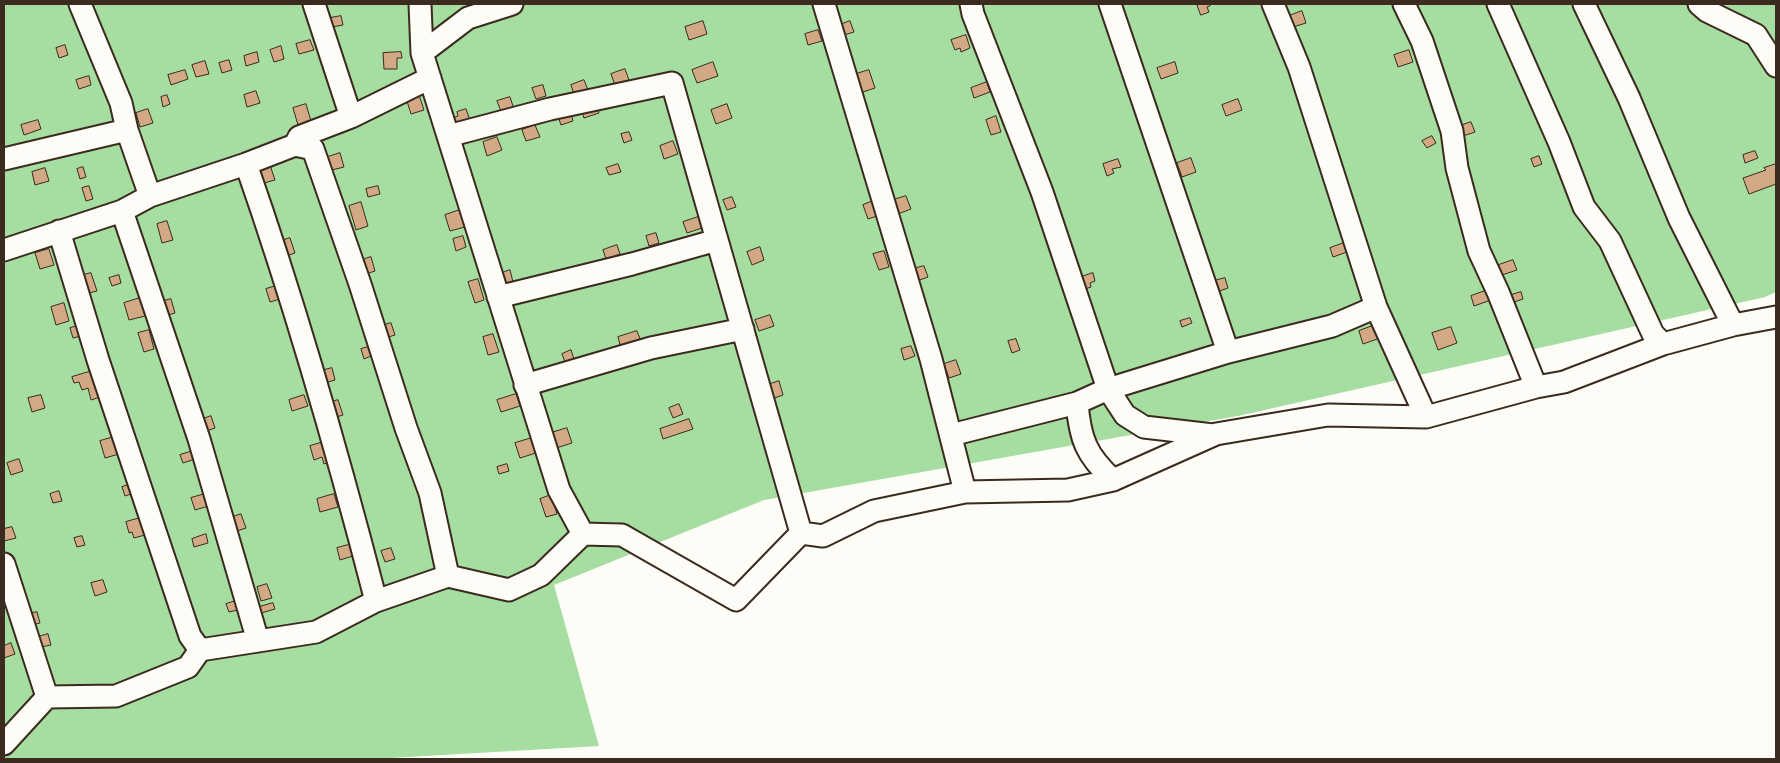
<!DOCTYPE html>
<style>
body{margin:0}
#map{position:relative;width:1780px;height:763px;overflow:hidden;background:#fdfcf7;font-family:"Playpen Sans",sans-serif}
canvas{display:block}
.frame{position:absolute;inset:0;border:5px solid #3b2a1e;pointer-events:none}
</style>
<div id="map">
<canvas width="1780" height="763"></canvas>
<div class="frame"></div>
</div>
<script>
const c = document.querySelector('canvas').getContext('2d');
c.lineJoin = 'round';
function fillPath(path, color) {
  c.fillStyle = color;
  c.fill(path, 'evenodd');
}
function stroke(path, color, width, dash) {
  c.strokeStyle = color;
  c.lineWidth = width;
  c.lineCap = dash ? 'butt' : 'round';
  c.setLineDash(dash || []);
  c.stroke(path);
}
fillPath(new Path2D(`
 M4,4h1772v288l-11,5 -527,119 -474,84 -210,85 45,161 -226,13h-369z`), '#a6dda1');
const building = new Path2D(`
 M1197,4h13v2l-3,1 2,5 -8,3z
 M1302,11l4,12 -13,4 -4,-11z
 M341,16l2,9 -16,3 -2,-9z
 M703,21l4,13 -18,6 -4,-13z
 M850,21l4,11 -10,3 -4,-10z
 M818,30l4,11 -14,4 -3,-11z
 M966,35l4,13 -9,4 -1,-4 -5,2 -4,-10z
 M310,40l4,10 -15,4 -3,-10z
 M65,45l3,10 -9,3 -3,-10z
 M281,46l3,13 -10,3 -4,-12z
 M1409,50l4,12 -15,5 -4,-12z
 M257,52l2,10 -13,4 -2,-10z
 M401,52l1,6h-5v11h-13l-1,-16z
 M229,60l3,10 -10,3 -3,-10z
 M205,61l4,13 -13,3 -4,-12z
 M713,62l5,14 -21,7 -5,-13z
 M1175,62l3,11 -17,6 -4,-11z
 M625,69l4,11 -14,5 -4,-11z
 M185,70l3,9 -17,6 -3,-10z
 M869,70l6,18 -15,5 -7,-18z
 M89,76l2,9 -12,4 -3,-9z
 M584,80l4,10 -14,4 -3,-9z
 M987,82l3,10 -16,6 -3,-10z
 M543,85l3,11 -10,3 -4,-11z
 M256,91l4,12 -13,4 -3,-12z
 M167,95l3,9 -7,3 -2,-10z
 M419,95l5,15 -13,4 -5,-16z
 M510,97l4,12 -12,5 -5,-13z
 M1238,99l4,11 -16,6 -4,-11z
 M596,103l3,10 -15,5 -3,-9z
 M306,104l5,17 -13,4 -5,-17z
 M727,104l5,14 -16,6 -5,-14z
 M148,109l5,14 -13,4 -4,-14z
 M466,109l4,11 -15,5 -3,-7 6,-2 -1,-4z
 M570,111l3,10 -12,4 -3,-9z
 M996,116l5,16 -10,3 -5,-15z
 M38,120l3,9 -17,6 -3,-10z
 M1471,122l4,10 -12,4 -3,-10z
 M535,125l5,12 -14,4 -4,-11z
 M629,132l3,8 -8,3 -3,-9z
 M1432,136l4,7 -9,5 -5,-7z
 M497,137l5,13 -15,6 -4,-14z
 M673,141l5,13 -14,5 -4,-13z
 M1755,151l3,7 -13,5 -2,-8z
 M340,153l4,14 -12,3 -4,-13z
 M1539,156l3,8 -8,3 -3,-8z
 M1191,158l5,14 -14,5 -5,-14z
 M1118,159l3,8 -9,2 2,4 -7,3 -4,-12z
 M618,164l3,8 -12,3 -3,-7z
 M1776,164v20l-27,10 -6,-16 23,-8 -2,-2z
 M270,165l5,15 -11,3 -5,-15z
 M83,167l3,10 -6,2 -3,-10z
 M45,168l4,13 -14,4 -3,-13z
 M89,186l4,13 -7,2 -4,-13z
 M378,186l2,8 -12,3 -2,-8z
 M906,196l5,13 -13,5 -5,-14z
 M732,197l4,10 -9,3 -4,-10z
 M878,199l5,15 -15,5 -5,-14z
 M361,202l7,24 -12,4 -7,-24z
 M460,210l5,17 -15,4 -5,-16z
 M698,217l4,11 -15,5 -4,-11z
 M167,221l6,19 -11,3 -5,-19z
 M656,233l3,10 -10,3 -3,-10z
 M463,236l3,11 -10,4 -3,-12z
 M290,238l5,15 -12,4 -5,-15z
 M1344,243l3,9 -14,5 -3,-9z
 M617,245l3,9 -14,5 -3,-9z
 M760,247l4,13 -12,5 -5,-13z
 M49,249l5,16 -14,4 -5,-16z
 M884,251l5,16 -10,3 -6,-16z
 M371,257l4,14 -12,4 -4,-14z
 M1513,260l4,10 -18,6 -3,-10z
 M924,266l4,11 -11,4 -4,-12z
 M510,270l3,12 -15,5 -4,-11z
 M91,273l6,18 -12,3 -5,-18z
 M1093,273l2,8 -5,2 1,4 -12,4 -4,-12z
 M119,275l2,8 -9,3 -3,-8z
 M1225,278l3,10 -11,4 -3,-11z
 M478,279l6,21 -9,3 -7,-21z
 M276,286l4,13 -10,3 -4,-13z
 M1488,290l3,10 -17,6 -3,-10z
 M1521,292l2,7 -15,5 -3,-7z
 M140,298l5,18 -16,4 -5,-17z
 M171,299l4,14 -14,4 -4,-14z
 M64,303l5,18 -13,4 -5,-18z
 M770,315l4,11 -15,5 -4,-11z
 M1190,318l2,5 -10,4 -2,-6z
 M391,323l4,12 -13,4 -4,-12z
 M1375,325l5,13 -17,6 -4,-13z
 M78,326l3,10 -8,2 -3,-10z
 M1451,327l6,16 -19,7 -6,-17z
 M149,330l5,19 -10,3 -6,-19z
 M637,331l4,10 -20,7 -3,-11z
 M493,334l6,18 -11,3 -5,-18z
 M1016,339l4,11 -8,3 -4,-12z
 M911,346l4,10 -11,4 -3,-11z
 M368,347l3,9 -7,3 -3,-10z
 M571,350l3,9 -9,3 -3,-8z
 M956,360l5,14 -12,4 -5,-14z
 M332,368l3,12 -14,4 -4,-12z
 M92,371l8,26 -9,3 -3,-12 -6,2 -3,-8 -5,1 -2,-6z
 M779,381l4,14 -17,6 -4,-14z
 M516,394l4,12 -19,6 -4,-12z
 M41,395l4,13 -13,4 -4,-14z
 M304,395l4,11 -16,5 -3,-11z
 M338,400l5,15 -13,4 -5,-15z
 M679,404l4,10 -10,4 -4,-10z
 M211,416l4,12 -14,5 -3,-12z
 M689,419l4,10 -30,10 -3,-10z
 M567,428l5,15 -16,5 -5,-15z
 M114,437l5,17 -14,4 -5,-17z
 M532,438l4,15 -16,5 -5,-15z
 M327,441l6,20 -9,3 -2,-7 -8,3 -4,-14z
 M193,451l2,8 -12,4 -3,-8z
 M19,459l4,12 -12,4 -4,-12z
 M507,464l2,7 -10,3 -2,-7z
 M132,484l2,9 -9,3 -3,-9z
 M59,491l3,10 -9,2 -3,-9z
 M208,493l4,12 -17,5 -4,-12z
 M334,494l4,13 -18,5 -3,-13z
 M551,495l6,19 -11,3 -6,-18z
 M241,514l5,14 -12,4 -4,-14z
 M140,518l5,17 -11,3 -2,-6 -3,1 -3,-11z
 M12,527l4,11 -12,3v-12z
 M206,534l2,9 -14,4 -2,-8z
 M82,536l3,9 -8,2 -3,-9z
 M352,544l4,11 -16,5 -3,-12z
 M391,548l4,11 -10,3 -4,-11z
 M103,580l4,12 -12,4 -4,-13z
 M267,584l5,14 -11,3 -4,-14z
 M239,600l3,9 -13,3 -3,-8z
 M273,603l2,6 -17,5 -2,-6z
 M37,612l3,11 -13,3 -3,-11z
 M48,634l3,11 -10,2 -3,-10z
 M11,643l4,11 -11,4v-12z`);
fillPath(building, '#d2a984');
stroke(building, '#3b2a1e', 1);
const minor = new Path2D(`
 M80,4l41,99 6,27 23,66
 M314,4l37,113
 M420,4l2,49 137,437 24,44
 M824,4l107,355 34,133
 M1110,4l118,348
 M1404,4l18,37 30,90 5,37 22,83 19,41 38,95
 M1498,4l61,138 25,65 26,34 43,93 10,10
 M1584,4l45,94 50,120 54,107
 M1699,4l8,7 49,24 20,31
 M422,53l46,-35 44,-14
 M448,136l102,-27 122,-26 129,450
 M295,145l4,-8 52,-20 79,-39
 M4,159l123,-29
 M246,164c50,143 92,290 130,437
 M122,211l77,228 59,202
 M59,231l39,129 92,276 10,14
 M4,250l118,-39 28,-15 96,-32 49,-19 18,4 47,135 46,144 24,65 18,83
 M498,297l134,-33 85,-24
 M525,385l126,-37 92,-19
 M1077,403c3,36 9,52 36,77
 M1426,417l110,-30 28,-5 99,-38 70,-19 43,-8
 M951,435l126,-32 31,-14 -66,-197 -69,-178 -2,-10
 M1213,435l-69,-8 -19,-12 -17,-26 120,-37 104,-26 44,-19
 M4,564l43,133
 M4,744l43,-47 69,-1 72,-29 12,-17 116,-18 60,-31 72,-25 61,14 32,-15 42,-41 39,1 114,65 65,-67 22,3 51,-25 91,-19 103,-2 45,-10 103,-46 112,-19 98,2 -50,-110 -77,-240 -26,-63`);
stroke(minor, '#3b2a1e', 25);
stroke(minor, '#fdfcf7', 21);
</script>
